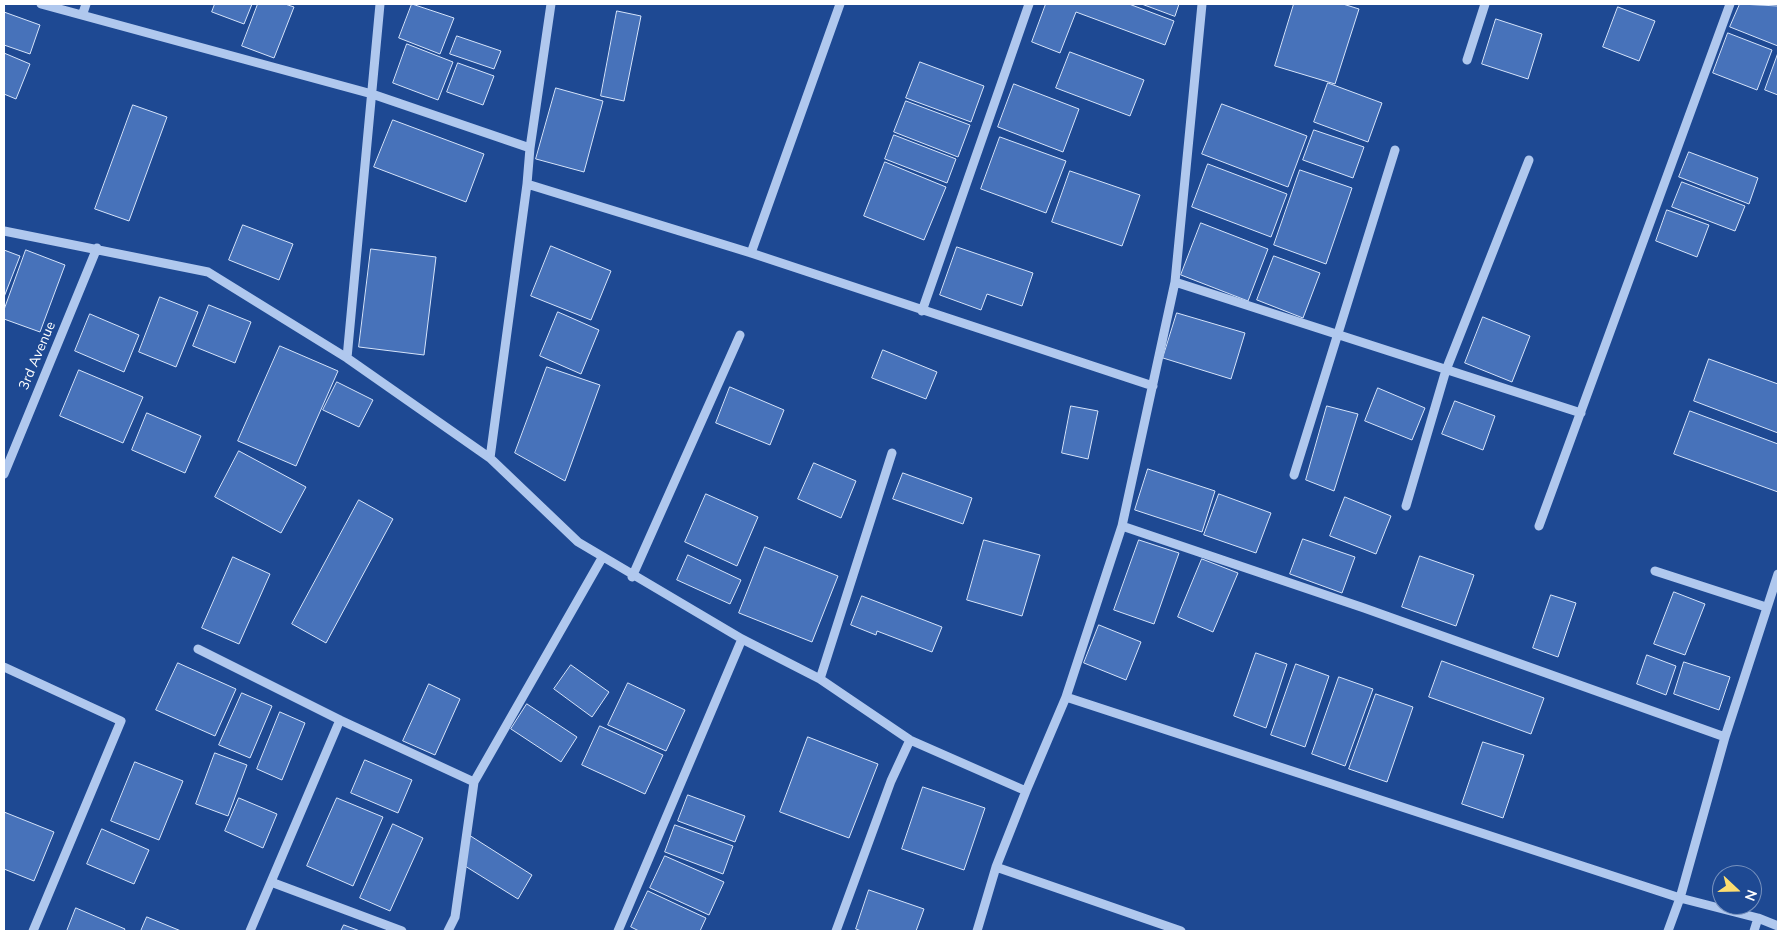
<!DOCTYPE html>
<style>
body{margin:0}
#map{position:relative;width:1782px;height:935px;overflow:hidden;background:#1e4993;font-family:"Nunito Sans",sans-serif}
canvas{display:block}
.frame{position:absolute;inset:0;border:5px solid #fff;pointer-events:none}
.north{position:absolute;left:1712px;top:865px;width:50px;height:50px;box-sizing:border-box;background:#1e4993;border:1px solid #7892be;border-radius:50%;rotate:111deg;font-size:14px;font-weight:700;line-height:20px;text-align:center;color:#fff}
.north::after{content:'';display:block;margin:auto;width:18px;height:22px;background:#fddd70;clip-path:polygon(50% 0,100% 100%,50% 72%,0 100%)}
</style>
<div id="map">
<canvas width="1782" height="935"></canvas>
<div class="frame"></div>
<div class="north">N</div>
</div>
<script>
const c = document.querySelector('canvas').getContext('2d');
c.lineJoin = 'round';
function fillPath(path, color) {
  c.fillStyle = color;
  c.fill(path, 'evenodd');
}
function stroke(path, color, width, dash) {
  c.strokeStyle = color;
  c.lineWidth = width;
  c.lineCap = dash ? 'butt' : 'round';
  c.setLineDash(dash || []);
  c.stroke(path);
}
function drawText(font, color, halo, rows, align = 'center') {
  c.font = font + ' "Nunito Sans",sans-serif';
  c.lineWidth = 4;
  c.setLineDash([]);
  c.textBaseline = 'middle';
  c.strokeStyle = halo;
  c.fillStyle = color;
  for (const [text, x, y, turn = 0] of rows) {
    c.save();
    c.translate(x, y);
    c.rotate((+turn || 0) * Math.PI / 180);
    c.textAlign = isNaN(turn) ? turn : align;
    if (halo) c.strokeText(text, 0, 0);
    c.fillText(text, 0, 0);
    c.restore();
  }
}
const building = new Path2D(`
 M215,4h37l-8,20 -32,-12z
 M258,4h27l9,3 -20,51 -32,-12z
 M412,4l42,14 -14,36 -41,-16z
 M1046,4h83l45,17 -9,24 -89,-33 -16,41 -28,-11z
 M1142,4h37l-4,12z
 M1294,4h49l16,5 -24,75 -60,-18z
 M1740,4l38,2v40l-48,-19z
 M1618,7l37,14 -16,40 -36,-14z
 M617,11l24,5 -17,85 -23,-5z
 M4,12l36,13 -10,29 -26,-9z
 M1496,19l46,15 -14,45 -46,-15z
 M1728,33l44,17 -15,40 -44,-17z
 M457,36l44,15 -7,18 -44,-15z
 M407,44l46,18 -15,38 -45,-17z
 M1070,52l74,28 -14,36 -74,-28z
 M4,53l26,11 -14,35 -12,-5z
 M1778,53v42l-13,-5z
 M920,62l64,24 -13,36 -65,-24z
 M458,63l36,13 -11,29 -36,-13z
 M1328,83l54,20 -14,39 -54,-20z
 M1014,84l65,25 -16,43 -65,-25z
 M556,88l47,13 -19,71 -48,-13z
 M906,101l64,24 -12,32 -64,-25z
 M1222,104l85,32 -19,51 -86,-33z
 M133,105l34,12 -38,104 -34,-12z
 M393,120l91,34 -18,48 -92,-35z
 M1314,130l50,17 -11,31 -50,-18z
 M894,135l62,24 -9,24 -62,-24z
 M1000,137l66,24 -20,52 -65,-24z
 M1689,152l69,26 -9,26 -70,-27z
 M885,162l61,25 -22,53 -60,-24z
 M1208,164l79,30 -16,43 -79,-30z
 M1300,170l52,18 -26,76 -52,-19z
 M1070,171l70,24 -18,51 -70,-24z
 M1682,182l63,24 -10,25 -63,-24z
 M1667,210l42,15 -12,32 -41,-16z
 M1201,223l67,26 -20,52 -67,-26z
 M243,225l50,19 -14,36 -50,-20z
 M551,246l60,25 -20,49 -60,-24z
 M957,247l76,26 -11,33 -35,-12 -6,16 -41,-15z
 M371,249l65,8 -12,98 -65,-8z
 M4,250l16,6 -16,41z
 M26,250l39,15 -25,67 -36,-13v-9z
 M1274,256l46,17 -17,45 -46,-18z
 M160,297l38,15 -22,55 -37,-15z
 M209,305l42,17 -16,41 -42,-17z
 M558,312l41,18 -18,44 -41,-18z
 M1177,313l68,20 -14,46 -68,-21z
 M90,314l49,21 -15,37 -49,-21z
 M1483,317l47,19 -18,46 -47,-19z
 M280,346l58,25 -42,95 -58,-25z
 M883,350l54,22 -11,27 -54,-21z
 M1709,359l69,25v49l-84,-32z
 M547,367l53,18 -35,96 -50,-28z
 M79,370l64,27 -20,46 -63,-27z
 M337,382l36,18 -14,27 -36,-17z
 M730,387l54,23 -14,35 -54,-22z
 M1378,388l47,20 -13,32 -47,-19z
 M1455,401l40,15 -12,34 -41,-16z
 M1071,406l27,5 -10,48 -26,-6z
 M1327,406l31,8 -24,77 -28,-11z
 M1690,411l88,33v48l-104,-38z
 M147,413l54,23 -16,37 -53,-23z
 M239,451l67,36 -25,46 -66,-36z
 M814,463l42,18 -15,37 -43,-19z
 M1148,469l67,22 -13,41 -67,-22z
 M903,473l69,25 -9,26 -70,-25z
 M706,494l52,23 -21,49 -52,-24z
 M1219,494l52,19 -15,40 -52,-18z
 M1345,497l46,19 -15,38 -46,-18z
 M359,500l34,19 -67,124 -34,-19z
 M1303,539l52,18 -13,36 -52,-19z
 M984,540l56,15 -18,61 -55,-16z
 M1139,540l40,13 -25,71 -40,-14z
 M765,547l73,29 -26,66 -73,-29z
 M688,555l53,25 -11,24 -53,-24z
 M1420,556l54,19 -18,51 -54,-19z
 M233,557l37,17 -31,70 -37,-16z
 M1202,559l36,14 -25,59 -35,-15z
 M1674,592l31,12 -20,51 -31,-11z
 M1551,595l25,8 -18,54 -25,-9z
 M862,596l80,31 -10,25 -55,-21 -1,4 -25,-10z
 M1099,625l42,17 -15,38 -42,-17z
 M1256,653l31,11 -21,64 -32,-12z
 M1647,655l29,11 -10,29 -29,-11z
 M1442,661l102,37 -13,36 -102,-37z
 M1684,662l46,15 -11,33 -45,-16z
 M178,663l58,26 -21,47 -59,-26z
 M1296,664l33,12 -24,71 -34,-12z
 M571,665l38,27 -17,25 -38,-28z
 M1339,677l34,12 -28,77 -33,-12z
 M628,683l57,27 -19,41 -58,-26z
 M429,684l31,15 -25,56 -32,-14z
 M242,693l30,13 -22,52 -31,-13z
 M1376,694l37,13 -26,75 -38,-13z
 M527,704l50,33 -16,25 -50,-33z
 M280,712l25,11 -23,57 -25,-11z
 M600,726l63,29 -18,39 -63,-29z
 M808,737l70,27 -29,74 -69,-26z
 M1483,742l41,13 -21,63 -41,-14z
 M215,753l32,12 -19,51 -32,-12z
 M365,760l47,20 -14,33 -47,-20z
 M135,762l48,19 -24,59 -48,-19z
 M923,787l62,21 -21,62 -62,-21z
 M688,795l57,21 -10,26 -57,-21z
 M239,798l38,16 -14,34 -38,-17z
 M337,798l46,19 -30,69 -46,-20z
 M4,812l50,20 -20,49 -30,-12z
 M393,824l30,14 -33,73 -30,-13z
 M675,825l58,21 -10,28 -58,-22z
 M102,829l47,21 -15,34 -47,-20z
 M469,835l63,40 -14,24 -53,-33z
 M665,856l59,26 -15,33 -59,-27z
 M869,890l55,19 -8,22h-55l-5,-2z
 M648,891l58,27 -6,13h-61l-8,-4z
 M76,908l49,21 -1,2h-57z
 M147,917l34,14h-40z
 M344,925l16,6h-19z`);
fillPath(building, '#4772ba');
stroke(building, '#d6e4fa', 1);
stroke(new Path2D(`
 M41,4l331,90 158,54
 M83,13l3,-9
 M1467,60l18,-56
 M527,184l224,69 402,133
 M4,231l204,41 139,86 143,100 88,84 164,97 78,40 90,61 116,51 40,-94 614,201 78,20 20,8
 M751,253l89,-249
 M1175,282l406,131
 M922,311l107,-307
 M347,358l33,-354
 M490,458l37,-274 3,-36 21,-144
 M4,474l93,-226
 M1294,475l101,-325
 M1406,506l40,-136 83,-210
 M1122,526l242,82 361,129
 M1539,526l191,-522
 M1655,571l111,36
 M632,577l108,-242
 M198,649l142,71 134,62
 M4,667l117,54 -88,210
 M820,679l72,-226
 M1066,697l56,-171 53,-244 27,-278
 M996,867l185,64
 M271,882l131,49
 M250,931l90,-211
 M448,931l7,-14 19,-135 128,-224
 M618,931l124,-292
 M836,931l55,-150 19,-41
 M977,931l19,-64 30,-76
 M1668,931l12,-33 45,-161 53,-163
 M1754,931l4,-13`), '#b0c8ee', 9);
drawText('14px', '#fff', '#1e4993', [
 ["3rd Avenue",38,356,-67]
]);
</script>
